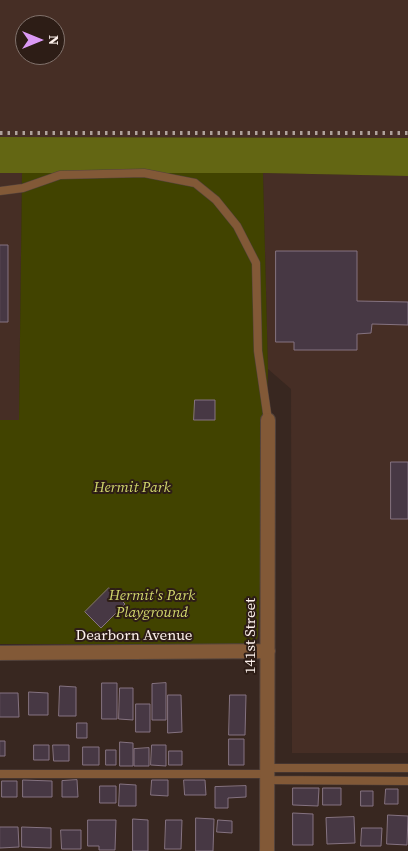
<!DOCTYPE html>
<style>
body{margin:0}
#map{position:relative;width:408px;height:851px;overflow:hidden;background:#382720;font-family:"Source Serif 4",serif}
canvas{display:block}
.north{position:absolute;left:15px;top:15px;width:50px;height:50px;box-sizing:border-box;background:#2d1d16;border:1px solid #80716b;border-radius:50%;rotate:90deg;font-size:14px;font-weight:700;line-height:20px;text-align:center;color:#fcf0eb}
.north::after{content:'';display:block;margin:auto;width:18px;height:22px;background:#db99f5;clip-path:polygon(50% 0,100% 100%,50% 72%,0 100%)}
</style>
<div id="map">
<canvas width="408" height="851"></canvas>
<div class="north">N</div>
</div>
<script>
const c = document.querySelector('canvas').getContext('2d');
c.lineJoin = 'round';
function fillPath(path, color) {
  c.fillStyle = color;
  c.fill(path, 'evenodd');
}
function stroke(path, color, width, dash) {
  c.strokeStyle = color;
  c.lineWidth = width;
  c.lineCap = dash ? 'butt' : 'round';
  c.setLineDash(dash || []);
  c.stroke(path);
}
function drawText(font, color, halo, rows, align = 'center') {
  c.font = font + ' "Source Serif 4",serif';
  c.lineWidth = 4;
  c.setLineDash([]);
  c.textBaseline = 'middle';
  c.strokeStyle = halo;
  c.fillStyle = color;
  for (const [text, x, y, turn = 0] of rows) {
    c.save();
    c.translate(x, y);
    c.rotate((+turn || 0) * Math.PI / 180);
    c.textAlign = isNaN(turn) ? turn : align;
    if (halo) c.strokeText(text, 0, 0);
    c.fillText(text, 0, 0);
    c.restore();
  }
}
fillPath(new Path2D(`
 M0,0h408v138l-408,-1zM25,25h30v30h-30z
 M0,173h22l-3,247h-19z
 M263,173l145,3v577h-116l-1,-364 -23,-20z`), '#462e25');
fillPath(new Path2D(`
 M22,173h241l5,196 -10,268 -4,7h-254v-224h19z`), '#414300');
fillPath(new Path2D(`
 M0,137l408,1v38l-145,-3h-263z`), '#636613');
const building = new Path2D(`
 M0,245h8v77h-8z
 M276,251h81v50l51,1v23l-36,-1 -1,9 -14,1v16h-63v-8h-18z
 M195,400h20v20h-21z
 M391,462h17v57h-17z
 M109,588l16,16 -24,24 -16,-16z
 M102,683h15v36h-15z
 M166,683v37h-14v-36z
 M60,686l16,1v29h-17z
 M120,688h13v32l-14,-1z
 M29,692l19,1v22h-19z
 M0,693h18l1,24h-19z
 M168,695h13l1,37 -14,1z
 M230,695h16l-1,40h-16z
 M136,704h14v28h-14z
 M77,723h10v15h-10z
 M229,739h15v26h-15z
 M0,741h5v15h-5z
 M120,742l13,1v23h-13z
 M34,745h15v15h-15z
 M53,745h16v16h-15z
 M152,745h14v21l-15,-1z
 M83,747h16v18h-16z
 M149,748v18h-15v-17z
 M106,750h10v15h-10z
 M169,751h13v14h-13z
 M23,780l29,1v16h-29z
 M77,780l1,17h-16v-16z
 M152,780h16v16l-17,-1z
 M184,780h21l1,15h-21z
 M2,781h15v16h-15z
 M120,784l16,1v21h-17z
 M100,786h16v17h-16z
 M246,786v11l-18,1v10h-13v-21z
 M293,788h26l-1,18 -25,-1z
 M323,788h18v17h-18z
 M386,789h12v15h-13z
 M361,791h12v15h-12z
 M293,813l20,1v31h-20z
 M388,815l20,1 -1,29 -20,-1z
 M354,817l1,26 -28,1 -1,-26z
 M196,818l18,1 -1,32h-17z
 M133,819l15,1v31h-15z
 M88,820h28l-1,30h-16v-4h-11z
 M166,820h16l-1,29h-16z
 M218,820l14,1v12l-15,-1z
 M0,827h18l1,20 -19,1z
 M22,827l29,1v20l-29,-1z
 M362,828h20l-1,18h-20z
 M61,830h20v19h-19z`);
fillPath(building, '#473844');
stroke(building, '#857381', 1);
const service = new Path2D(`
 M0,191l23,-3 37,-13 84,-2 51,10 21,17 21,26 19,37 2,88 10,69
 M267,768h141
 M0,774h267
 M267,780l141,1`);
const minor = new Path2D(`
 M0,653l268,-2
 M267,851l1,-431`);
stroke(service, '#53433c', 9);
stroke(minor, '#53433c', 16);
stroke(service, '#825937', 8);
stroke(minor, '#825937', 14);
stroke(new Path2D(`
 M0,133h408`), '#afa29c', 4, [2.5, 5]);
drawText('italic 15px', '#d0d66c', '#2d1d16', [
 ["Hermit Park",132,488],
 ["Hermit's Park",152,596],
 ["Playground",152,613]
]);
drawText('15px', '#fcf0eb', '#2d1d16', [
 ["Dearborn Avenue",134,636],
 ["141st Street",251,636,-90]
]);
</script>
